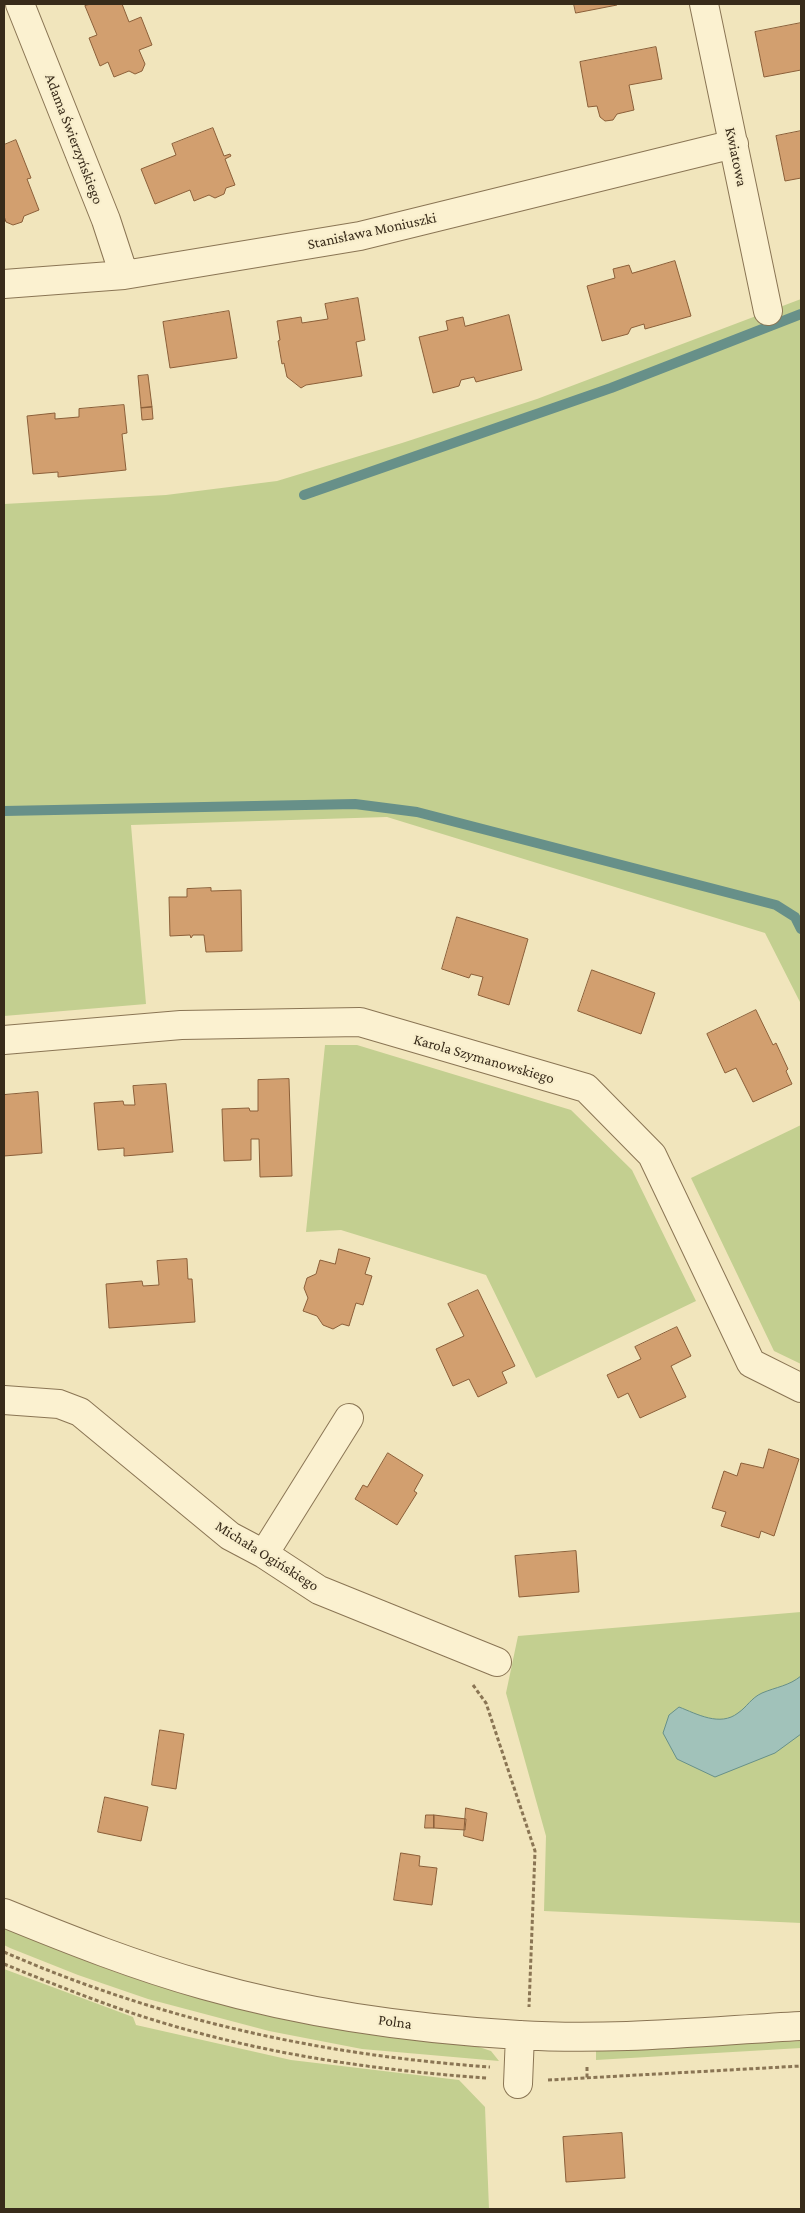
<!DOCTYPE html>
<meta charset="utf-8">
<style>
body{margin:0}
#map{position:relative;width:805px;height:2213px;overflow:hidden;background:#f1e5bc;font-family:"Crimson Pro",serif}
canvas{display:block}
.frame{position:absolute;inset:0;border:5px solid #382b1a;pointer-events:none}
</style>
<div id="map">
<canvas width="805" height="2213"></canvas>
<div class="frame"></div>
</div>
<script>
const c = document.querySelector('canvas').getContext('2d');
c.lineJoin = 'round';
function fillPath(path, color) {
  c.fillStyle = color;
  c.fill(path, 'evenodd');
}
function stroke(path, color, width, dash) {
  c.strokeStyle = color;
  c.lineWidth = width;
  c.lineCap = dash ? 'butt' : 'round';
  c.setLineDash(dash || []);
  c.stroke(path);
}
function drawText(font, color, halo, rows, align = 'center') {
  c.font = font + ' "Crimson Pro",serif';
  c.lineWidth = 4.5;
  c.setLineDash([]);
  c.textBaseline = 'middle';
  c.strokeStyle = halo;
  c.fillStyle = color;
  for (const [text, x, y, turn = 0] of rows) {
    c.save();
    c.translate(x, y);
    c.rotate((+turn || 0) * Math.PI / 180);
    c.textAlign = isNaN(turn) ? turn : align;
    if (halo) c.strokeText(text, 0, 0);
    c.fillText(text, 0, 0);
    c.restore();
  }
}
fillPath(new Path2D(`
 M801,299v705l-36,-71 -378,-116 -256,8 15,179 -142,12v-512l162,-9 111,-14 125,-38 135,-44z
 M325,1045h32l214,65 61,60 64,131 -160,77 -50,-103 -145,-45 -35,2z
 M801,1125v239l-27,-13 -83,-173z
 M801,1612v311l-257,-12 2,-75 -40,-143 12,-57z
 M4,1928c75,32 152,61 232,80 81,19 161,30 243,39l12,4 8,10 -137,-12 -93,-18 -121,-32 -70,-24 -68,-27 -6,-3z
 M4,1969l129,48 3,8 155,35 168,20 26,27 4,102h-485z
 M801,2041v7l-205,12v-10z`), '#c3cf90');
const water = new Path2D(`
 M801,1676v58l-26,19 -60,24 -38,-18 -14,-26 6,-18 10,-8c18,7 41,20 59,6 9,-6 13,-15 24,-20 14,-6 27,-7 39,-17z`);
fillPath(water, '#a1c2ba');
stroke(water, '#679089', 1);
stroke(new Path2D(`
 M304,495l307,-107 190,-74
 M4,811l351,-7 62,8 359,93 19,12 6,12`), '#679089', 10);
const building = new Path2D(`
 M91,4h31l7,18 12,-5 11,28 -13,5 6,14 -3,7 -7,3 -6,-3 -15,6 -6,-15 -8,4 -11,-28 8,-3 -12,-29z
 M574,4h43v1l-41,8z
 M801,23v47l-37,7 -9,-45z
 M656,47l6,32 -33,6 5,25 -17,4 -4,6 -8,1 -5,-4 -3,-11 -9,1 -8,-45z
 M213,128l11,28 6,-2 1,2 -6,3 10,26 -9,3 -2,6 -9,4 -6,-3 -15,6 -4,-11 -35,14 -14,-35 35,-14 -4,-11z
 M801,131v47l-16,3 -9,-45z
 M16,140l15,38 -4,1 12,31 -15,6 -2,6 -9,3 -7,-3 -2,-6v-71z
 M675,261l16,55 -46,13 -1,-5 -13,4 -3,6 -26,7 -15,-55 28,-8 -2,-9 16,-4 3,8z
 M358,298l7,42 -9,2 6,34 -56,9 -5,3 -14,-11 -3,-14 -2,1 -4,-23 2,-1 -3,-19 24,-4 1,6 26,-4 -3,-15z
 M229,311l8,47 -67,10 -7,-46z
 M509,315l13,55 -46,12 -2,-5 -13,3 -2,6 -26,7 -14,-56 29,-7 -2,-9 8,-2 9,-2 2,9z
 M148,375l4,32 -11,1 -3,-32z
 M124,405l3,28 -5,1 4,36 -68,7v-5l-25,2 -6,-58 28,-3v6l24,-2v-8z
 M152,407l1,12 -11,1 -1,-12z
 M211,888v3l30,-1 1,61 -36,1 -2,-17h-11l-2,3 -1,-3 -20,1 -1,-39h18v-8z
 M457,917l71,22 -19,66 -31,-10 5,-18 -12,-3 -2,4 -27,-9z
 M592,970l63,23 -14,41 -63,-23z
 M756,1010l17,35 3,-2 12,26 -2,2 6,13 -39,18 -17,-34 -11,5 -18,-39z
 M289,1079l3,97 -32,1 -1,-38h-8v21l-27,1 -2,-52 27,-1 1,3h8v-31z
 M166,1084l7,68 -49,4v-8l-26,2 -4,-47 29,-2 1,4h11l-2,-19z
 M38,1092l4,61 -38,3v-61z
 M339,1249l31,9 -5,16 7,2 -9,29 -7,-2 -7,23 -7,-2 -9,5 -10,-4 -6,-9 -14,-5 5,-13 -4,-10 3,-10 9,-4 4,-14 15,4z
 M187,1259l1,20h4l3,43 -86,6 -3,-44 36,-3 1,5 16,-1 -2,-24z
 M478,1290l37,76 -13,6 5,11 -29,14 -9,-18 -16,7 -17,-37 28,-13 -16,-32z
 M677,1327l14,29 -20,10 15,31 -46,21 -12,-25 -10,5 -11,-23 34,-16 -6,-12z
 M769,1449l30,10 -25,77 -13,-5 -2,7 -38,-12 5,-14 -14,-4 12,-37 13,5 4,-13 22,5z
 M388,1453l35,22 -9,16 3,2 -20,32 -42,-26 8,-14 4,2z
 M576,1551l3,41 -60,5 -4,-41z
 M160,1730l24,4 -8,55 -24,-4z
 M105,1797l43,10 -7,34 -43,-9z
 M466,1808l21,5 -4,28 -19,-5z
 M426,1815h8v13h-9z
 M434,1815l32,4 -1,11 -31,-2z
 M401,1853l19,3 -1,10 18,2 -5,37 -38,-5z
 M622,2133l3,45 -59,4 -3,-45z`);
fillPath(building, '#d29f6f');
stroke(building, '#8b5f39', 1);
const minor = new Path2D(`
 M20,4l86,216 18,55
 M704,4l64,307
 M4,284l120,-9 236,-39 374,-92
 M4,1040l177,-15 179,-3 226,66 66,67 99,208 50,25
 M4,1400l55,4 21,8 150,124 34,18 55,36 178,72
 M264,1554l85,-136
 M4,1913c66,27 132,53 200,72 102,29 210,44 315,50 94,6 189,-4 282,-9
 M518,2084l2,-49`);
stroke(minor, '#8a7554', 30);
stroke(new Path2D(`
 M473,1685l13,18 49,148 -6,156
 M4,1952c156,68 316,103 486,115
 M4,1964c44,18 89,36 134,51 113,37 231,55 349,63
 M587,2067v12
 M548,2080l253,-14`), '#8a7554', 3, [4, 2.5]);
stroke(minor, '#fbf1d0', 28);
drawText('15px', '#382b1a', '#f8eecc', [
 ["Adama Świerzyńskiego",74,139,69],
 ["Kwiatowa",736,157,78],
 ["Stanisława Moniuszki",372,231,-12],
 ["Karola Szymanowskiego",484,1059,16],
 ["Michała Ogińskiego",267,1556,32],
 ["Polna",395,2022,8]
]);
</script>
